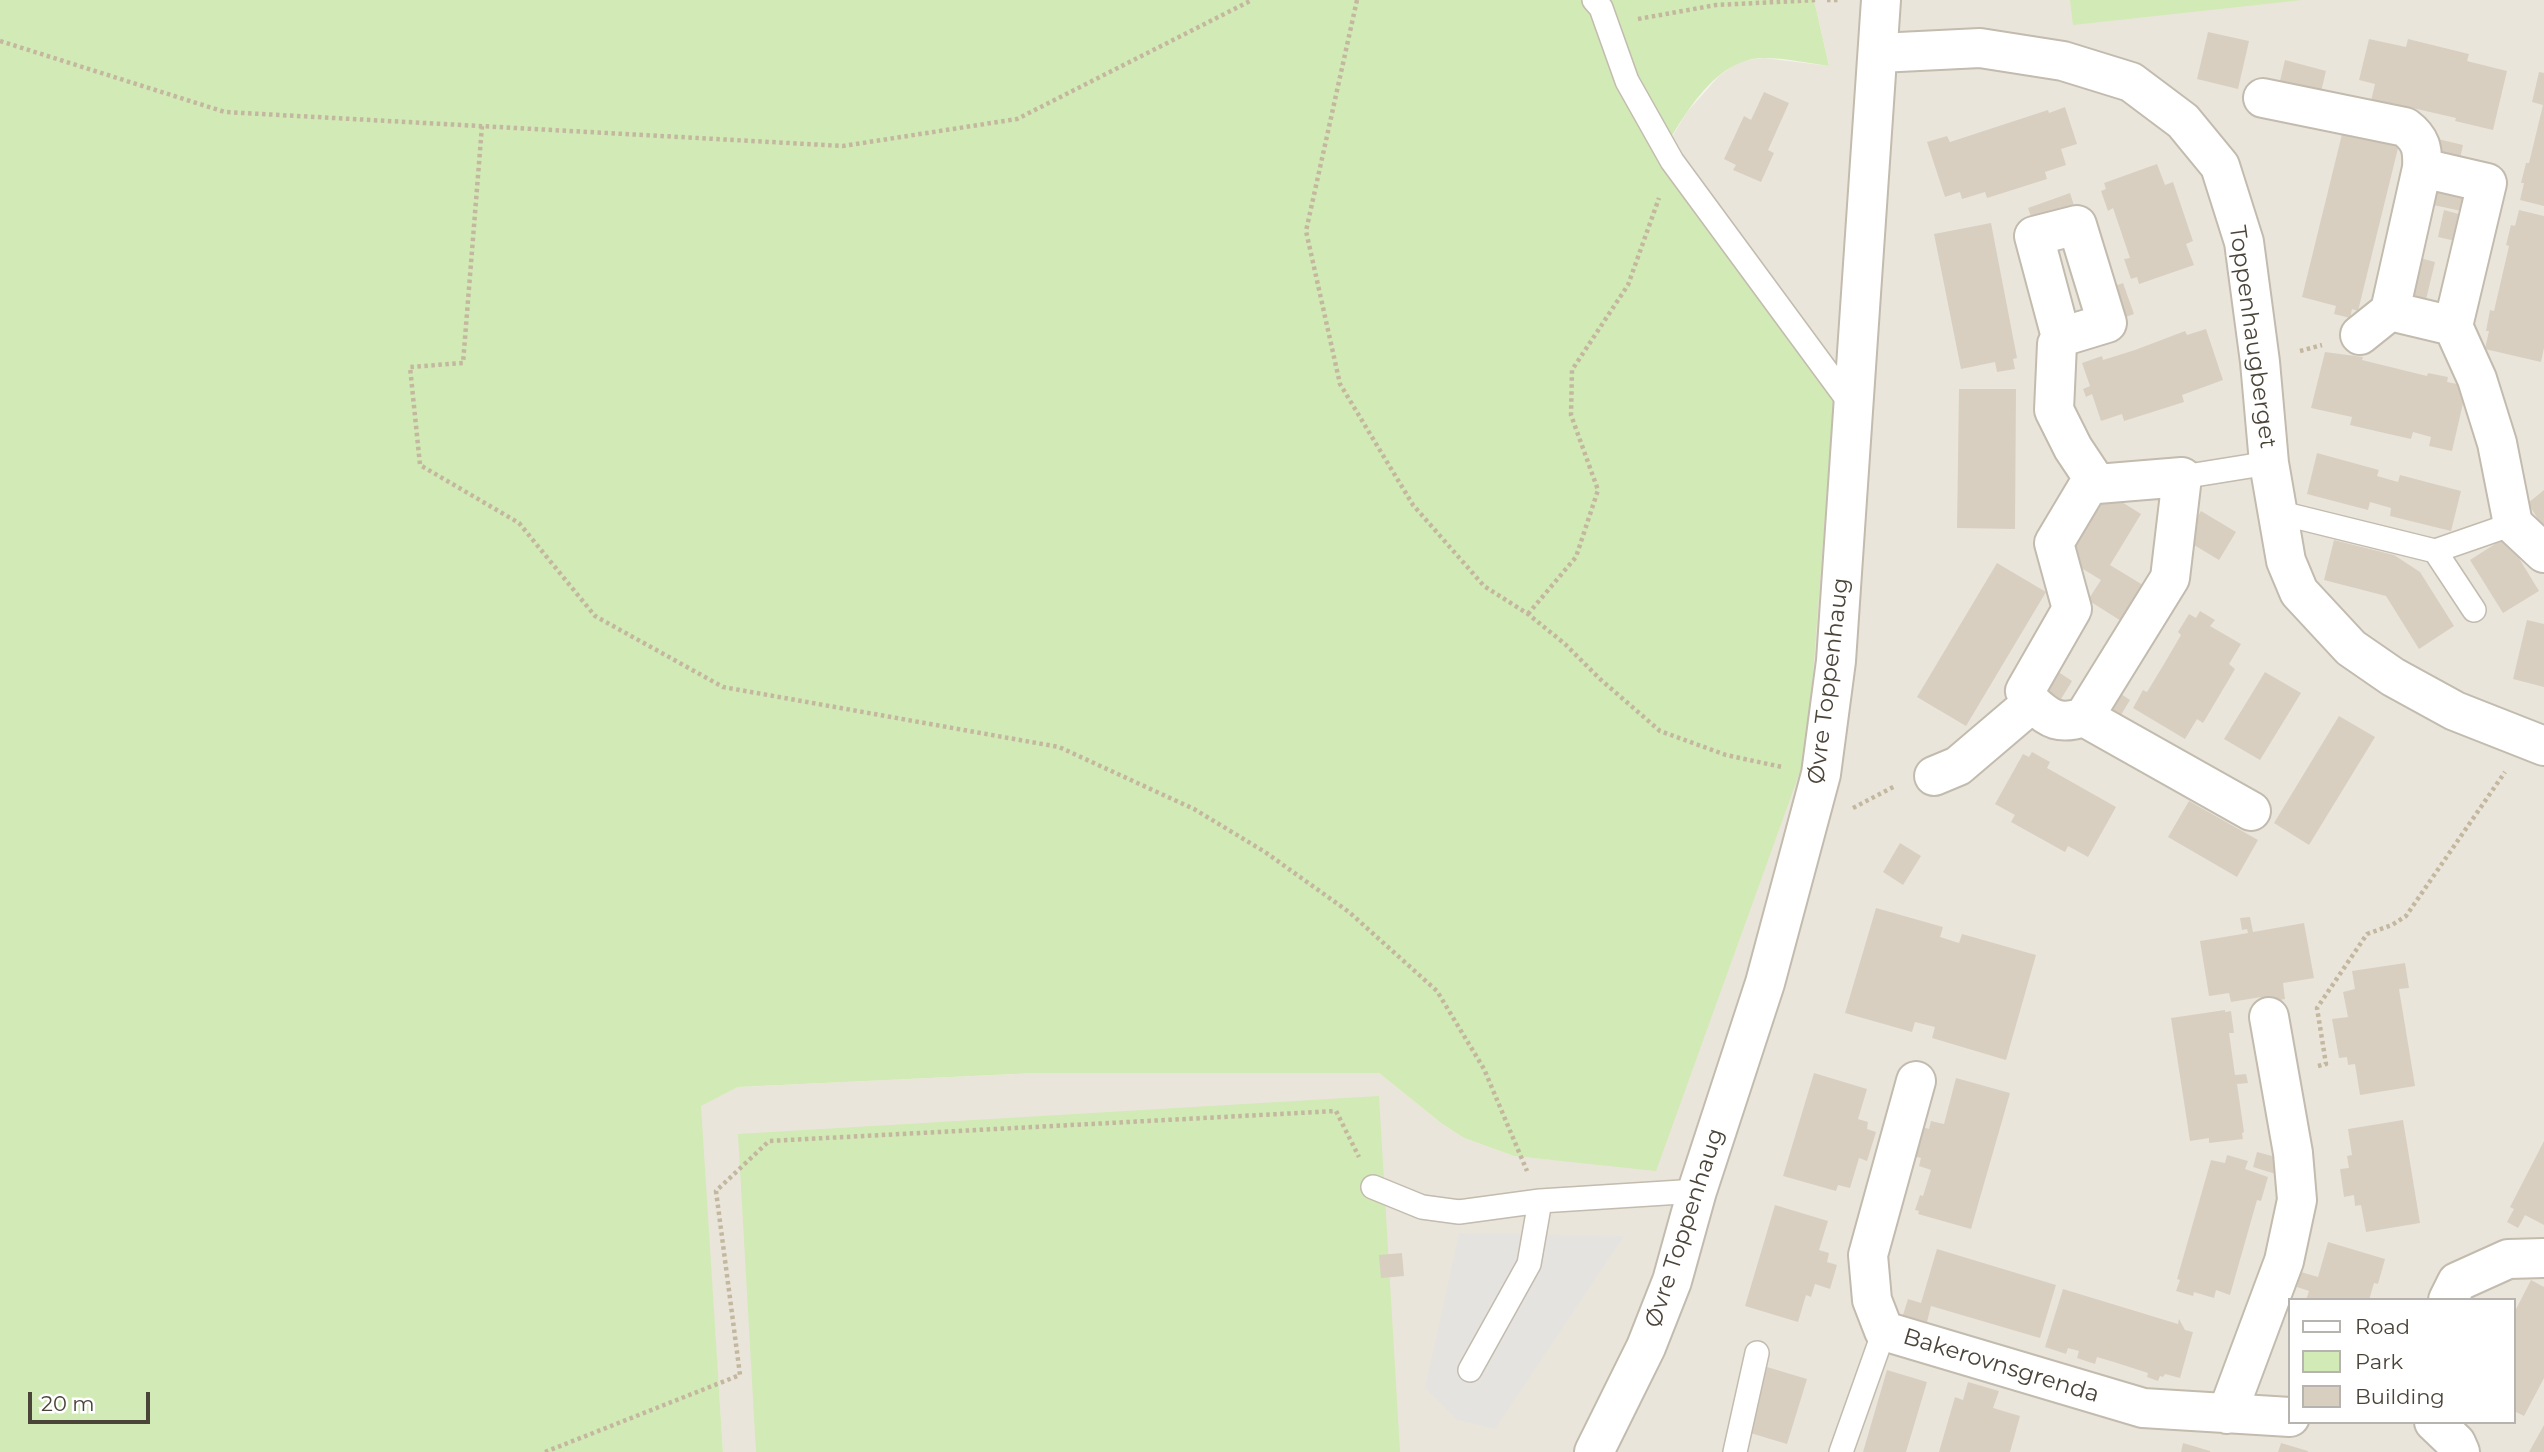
<!DOCTYPE html>
<meta charset="utf-8">
<style>
body{margin:0}
#map{position:relative;width:2544px;height:1452px;overflow:hidden;background:#f6f3ec;font-family:Montserrat,sans-serif}
canvas{display:block}
.legend{position:absolute;left:2288px;top:1298px;width:228px;height:126px;box-sizing:border-box;background:#fff;border:2px solid #b7b4b0;margin:0;padding:9px 12px;list-style:none;font-size:21px;color:#4b4439}
.legend li{display:flex;align-items:center;gap:14px;height:35px}
.legend b{width:35px;border:2px solid #b7b4b0}
.scale{position:absolute;left:28px;top:1392px;width:122px;height:32px;box-sizing:border-box;border:4px solid #4b4439;border-top:0;padding-left:9px;font-size:21px;line-height:24px;white-space:nowrap;color:#4b4439;-webkit-text-stroke:5px #fff;paint-order:stroke}
</style>
<div id="map">
<canvas width="2544" height="1452"></canvas>
<ul class="legend">
<li><b style="height:9px;background:#fff"></b>Road</li>
<li><b style="height:19px;background:#d2eab5"></b>Park</li>
<li><b style="height:19px;background:#d8cfc1"></b>Building</li>
</ul>
<div class="scale">20 m</div>
</div>
<script>
const c = document.querySelector('canvas').getContext('2d');
c.lineJoin = 'round';
function fillPath(path, color) {
  c.fillStyle = color;
  c.fill(path, 'evenodd');
}
function stroke(path, color, width, dash) {
  c.strokeStyle = color;
  c.lineWidth = width;
  c.lineCap = dash ? 'butt' : 'round';
  c.setLineDash(dash || []);
  c.stroke(path);
}
function drawText(font, color, halo, rows, align = 'center') {
  c.font = font + ' Montserrat,sans-serif';
  c.lineWidth = 5;
  c.setLineDash([]);
  c.textBaseline = 'middle';
  c.strokeStyle = halo;
  c.fillStyle = color;
  for (const [text, x, y, turn = 0] of rows) {
    c.save();
    c.translate(x, y);
    c.rotate((+turn || 0) * Math.PI / 180);
    c.textAlign = isNaN(turn) ? turn : align;
    if (halo) c.strokeText(text, 0, 0);
    c.fillText(text, 0, 0);
    c.restore();
  }
}
fillPath(new Path2D(`
 M1814,0h730v1452h-1821l-23,-346 38,-19 298,-14h343l62,50 23,15 50,18 41,4 162,-922 -59,-78 29,-48 32,-36 21,-15 24,-3 65,8zM2290,1300h224v122h-224z`), '#eae5da');
fillPath(new Path2D(`
 M0,0h1814l15,66c-21,-3 -44,-8 -65,-8 -51,0 -83,63 -106,102l176,238 -27,354 -151,419 -142,-15 -50,-18 -23,-15 -62,-50h-343l-298,14 -37,19 22,346h-723z
 M2070,0h232l-229,25z
 M1379,1096l21,356h-644l-18,-318z`), '#d2eab5');
fillPath(new Path2D(`
 M1459,1233l165,3 -129,193 -38,-9 -32,-32z`), '#e5e3e0');
fillPath(new Path2D(`
 M2208,32l41,9 -11,48 -41,-10z
 M2369,39l37,8 2,-8 61,15 -2,7 40,10 -14,59 -38,-9 1,-3 -65,-15v3l-20,-5 4,-17 -16,-4z
 M2285,60l41,11 -8,33 -41,-11z
 M2539,72l5,1v133l-24,-6 4,-17h-3l5,-20h3l14,-58 -11,-3z
 M1764,92l25,11 -21,47 6,3 -13,29 -28,-12 3,-5 -12,-6 20,-43 7,4z
 M2065,107l12,37 -16,5 5,16 -21,7 2,7 -60,19 -2,-6 -23,7 -2,-7 -15,5 -18,-55 20,-6 3,6 98,-32 1,3z
 M2344,126l56,14 -42,171 -6,-2 -2,9 -16,-4 2,-8 -34,-9z
 M2438,139l25,6 -5,22 -26,-6z
 M2157,164l8,21 8,-3 20,59 -7,3 8,21 -55,19 -2,-7 -6,2 -7,-20 6,-1 -17,-50 -5,3 -7,-20 5,-2 -2,-6z
 M2430,177l42,9 -6,26 -42,-9z
 M2070,193l8,25 -41,15 -9,-25z
 M2444,210l22,6 -6,26 -22,-5z
 M2519,210l25,6v132l-3,14 -56,-13 4,-18h-3l4,-21 4,1 15,-65 -3,-1 5,-20 4,1z
 M1991,223l26,135 -4,1 2,10 -18,3 -2,-10 -34,7 -27,-135z
 M2409,255l26,7 -10,42 -27,-7z
 M2123,283l11,31 -25,9 -11,-31z
 M2206,329l17,51 -41,15 2,7 -60,19 -2,-7 -21,7 -9,-27 -6,3 -3,-8 7,-3 -8,-23 20,-7 1,4 32,-10 50,-19 2,4z
 M2325,352l38,5 -1,3 65,16 1,-3 20,4 -1,5 20,4 -15,65 -23,-5 2,-9 -18,-5 -2,7 -31,-7 -30,-7 2,-8 -41,-9z
 M1959,389h57l-1,140 -58,-1z
 M2317,453l62,17 -2,6 21,6 2,-7 61,16 -10,40 -61,-15 1,-8 -21,-6 -2,8 -61,-16z
 M2544,490v39l-16,-26z
 M2106,492l35,22 -31,51 41,25 -22,36 -41,-26 13,-20 -36,-22z
 M2201,511l35,21 -17,28 -35,-21z
 M2506,537l33,54 -36,22 -33,-53z
 M2334,540l60,15 26,17 34,54 -35,23 -33,-53 -62,-16z
 M1997,563l49,29 -80,134 -49,-29z
 M2200,611l15,9 -5,6 31,18 -12,20 6,5 -32,54 -6,-4 -12,20 -52,-31 10,-18 4,2 17,-28 17,-29 -3,-3 11,-18 7,4z
 M2527,620l17,4v63l-31,-8z
 M2054,669l18,12 -14,23 -19,-13z
 M2265,672l36,21 -41,67 -36,-21z
 M2121,694l9,6 -17,28 -23,-14z
 M2339,716l36,21 -66,108 -35,-22z
 M2032,752l18,10 -3,6 69,39 -28,50 -20,-11 -3,6 -54,-30 4,-7 -20,-11 28,-50 6,3z
 M2189,801l69,39 -21,37 -69,-40z
 M1900,843l21,13 -18,29 -20,-13z
 M1876,908l67,19 -3,10 19,6 3,-9 74,21 -30,105 -74,-22 3,-11 -20,-5 -3,10 -67,-19z
 M2250,917l3,15 51,-9 10,55 -31,5 2,16 -23,4 -1,-6 -30,5 -2,-9 -20,3 -9,-55 48,-8 -1,-4 -5,1 -2,-12z
 M2405,963l4,25 -10,1 16,97 -55,9 -5,-31 -7,1 -1,-8 -8,1 -7,-39 16,-2 -5,-25 12,-3 -3,-18z
 M2225,1010v2l6,-1 3,22h-5l6,42 11,-1 2,9 -11,1 7,48 -2,1 1,6 -34,4v-5l-19,3 -19,-123z
 M1814,1073l53,16 -9,30 10,3 -1,7 9,3 -9,29 -8,-3 -9,30 -12,-3 -2,6 -53,-15z
 M1956,1078l54,15 -39,136 -53,-15 1,-3 -4,-1 5,-15 3,1 8,-26 -12,-4 2,-8 -8,-2 9,-29 7,2 2,-8 13,3z
 M2403,1120l17,103 -54,9 -5,-27 -6,1 -1,-11 -10,2 -4,-28 9,-1 -2,-12 5,-1 -4,-26z
 M2544,1141v84l-19,-10 -7,13 -11,-6 7,-13 -4,-2z
 M2257,1152l27,7 -5,16 -26,-8z
 M2227,1155l21,6 -3,8 23,8 -7,24 -4,-1 -27,95 -14,-5 -2,8 -20,-6 -1,4 -17,-5 4,-11 -3,-1 34,-119 14,3z
 M1775,1205l53,16 -9,29 10,3 -2,9 10,3 -7,24 -15,-5 -4,13 -5,-2 -8,27 -53,-16z
 M2328,1242l57,17 -7,25 -4,-1 -5,17h-63l3,-9 -12,-4 4,-15 17,5z
 M1937,1249l119,36 -16,53 -109,-32 -4,16 -24,-7 5,-16 13,4z
 M1402,1253l2,23 -23,2 -2,-23z
 M2531,1280l13,7v91l-20,38 -10,-5v-98z
 M2063,1289l115,35 1,-5 6,11 8,2 -13,46 -15,-4 -2,3 -3,-1 -2,5 -11,-4 1,-4 -31,-10 -20,-6 -2,7 -18,-6 2,-7 -11,-3 -2,6 -21,-7z
 M1767,1367l40,12 -20,65 -40,-12z
 M1887,1370l40,12 -21,70h-43z
 M1968,1382l31,9 -6,17 27,8 -10,36h-71l16,-55 8,3z
 M2544,1425v27h-15z
 M2183,1443l27,8v1h-29z
 M2281,1443l27,8v1h-30z`), '#d8cfc1');
const lane = new Path2D(`
 M1594,0l7,8 26,73 45,80 181,246
 M2182,477l87,-14
 M2277,512l158,39 78,-27
 M2435,551l39,59
 M1373,1187l49,20 37,5 81,-11 157,-10
 M1470,1370l59,-106 11,-63
 M1735,1452l22,-99
 M1841,1452l43,-121`);
const street = new Path2D(`
 M1879,53l101,-5 83,13 68,21 52,39 37,45 24,76 16,120 9,101 17,98 13,31 52,56 42,29 62,34 89,35
 M2263,98l142,29c16,12 18,22 17,41
 M2390,311l32,-143 65,15 -34,143
 M2360,335l30,-24 63,15 24,53 20,64 16,81 31,29
 M2061,337l46,-14 -30,-98 -43,11 27,101 -4,7 -3,66 19,38 24,36
 M2032,703l-7,-12 47,-82 -18,-66 34,-57 9,-2 85,-7 -12,101 -86,139
 M1934,776l24,-10 74,-63c18,17 28,22 52,14l167,94
 M1916,1081l-48,174 4,45 12,31 259,77 147,9
 M2448,1300l9,-18 51,-23 36,-1
 M2227,1414l57,-153 13,-61 -4,-47 -24,-136
 M2434,1422l22,21 4,9
 M1594,1452l52,-105 26,-66 25,-90 68,-208 56,-209 15,-113 45,-661`);
stroke(lane, '#c2bbae', 26);
stroke(street, '#c2bbae', 42);
stroke(new Path2D(`
 M1357,0l-51,231 34,153 73,121 71,81 44,28 37,30 35,35 60,52 66,24 56,12
 M1827,0h13
 M1638,19l78,-14 101,-5
 M0,41l225,71 618,34 174,-27 235,-119
 M482,126l-19,237 -53,4 10,98 99,58 76,93 128,71 336,60 135,62 71,43 84,60 88,79 47,78 43,102
 M2300,351l22,-6
 M1528,614l48,-57 22,-67 -27,-75 1,-45 56,-85 31,-87
 M1853,808l42,-22
 M2318,1066l8,-2 -9,-56 50,-74 25,-9 14,-9 99,-144
 M545,1452l195,-77 -24,-184 53,-50 567,-30 23,46`), '#c4b79f', 4.5, [3.5, 3.5]);
stroke(lane, '#fff', 23);
stroke(street, '#fff', 38);
drawText('23px', '#4b4439', '#fff', [
 ["Toppenhaugberget",2252,337,82],
 ["Øvre Toppenhaug",1829,681,-83],
 ["Øvre Toppenhaug",1685,1228,-72],
 ["Bakerovnsgrenda",2001,1366,17]
]);
</script>
